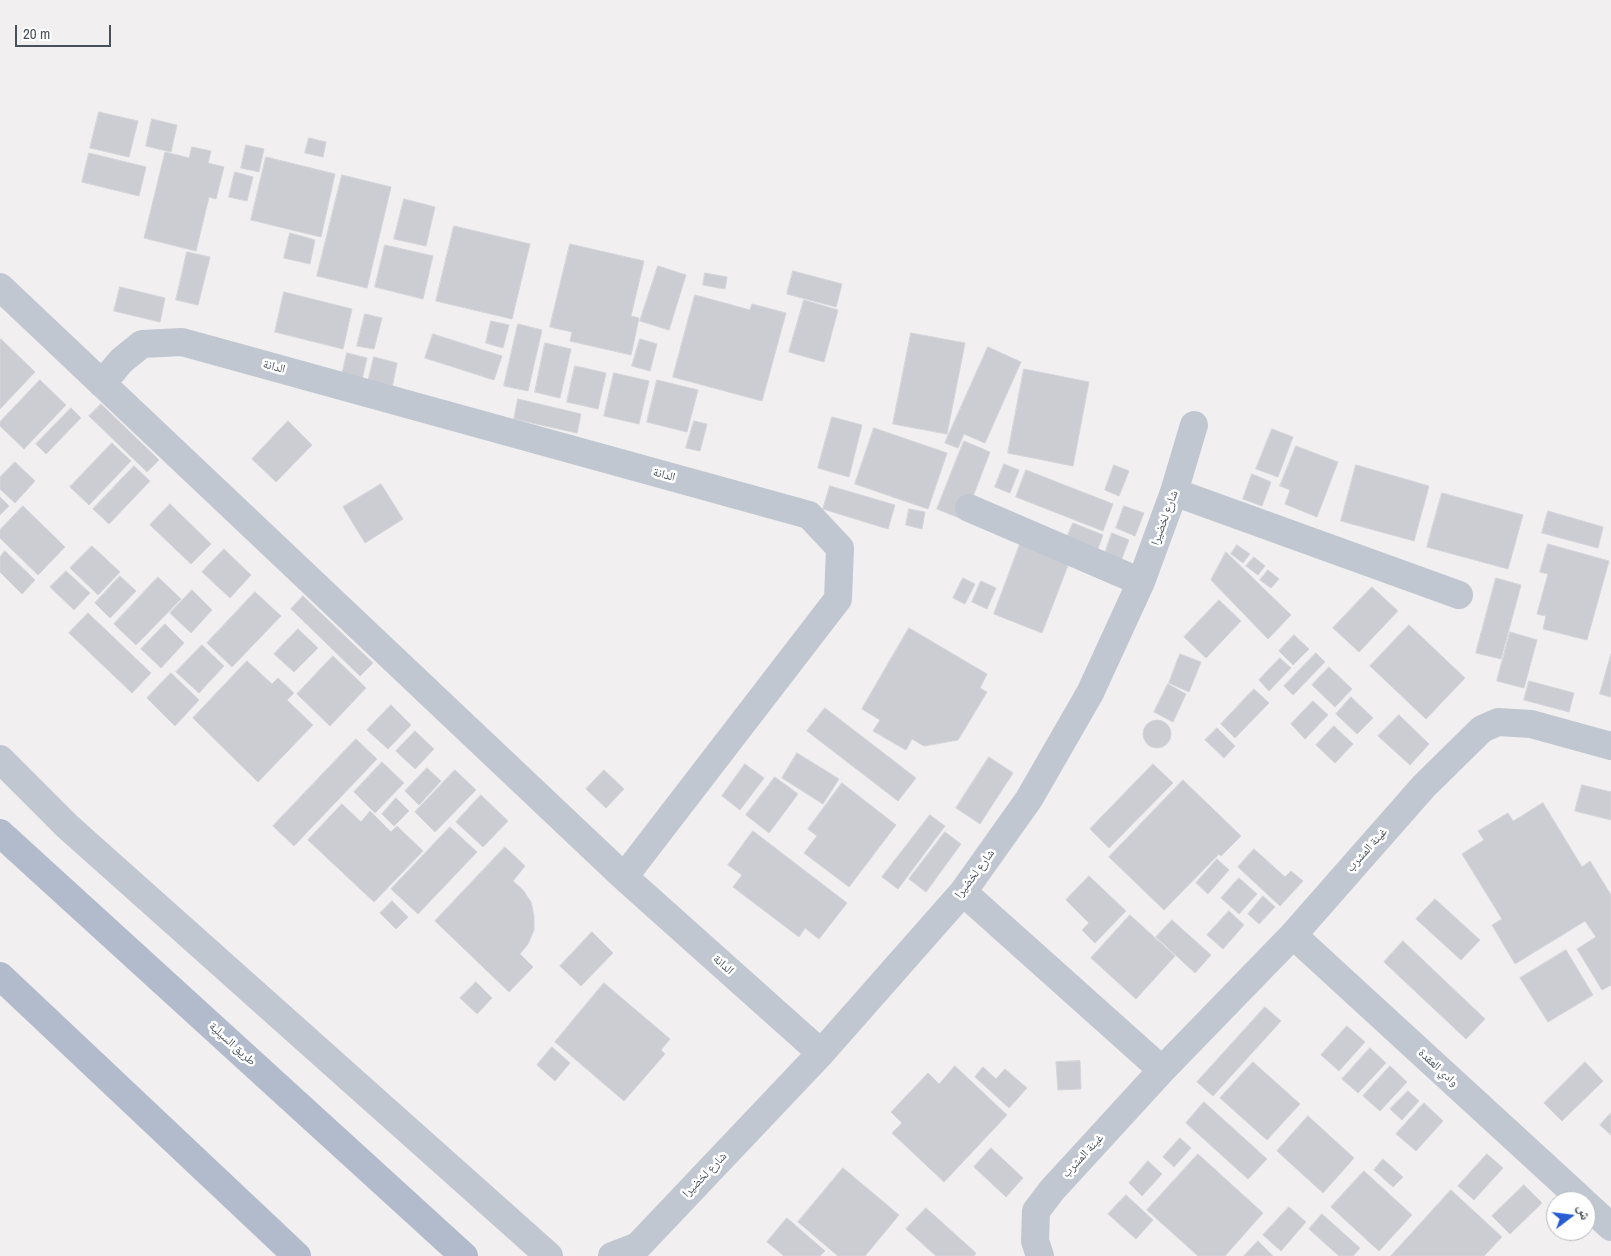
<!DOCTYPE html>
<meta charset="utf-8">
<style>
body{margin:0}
#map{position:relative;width:1611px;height:1256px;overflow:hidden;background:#f1efef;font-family:"Archivo Narrow","Noto Naskh Arabic",sans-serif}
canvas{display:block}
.north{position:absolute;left:1546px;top:1191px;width:50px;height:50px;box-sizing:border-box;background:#fff;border:1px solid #b6b9bd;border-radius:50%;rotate:75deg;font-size:14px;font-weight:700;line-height:20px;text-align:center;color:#48505b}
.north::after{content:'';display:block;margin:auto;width:18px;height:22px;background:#275cd3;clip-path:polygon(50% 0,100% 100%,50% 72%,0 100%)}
.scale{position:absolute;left:15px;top:25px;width:96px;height:22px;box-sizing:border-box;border:2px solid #48505b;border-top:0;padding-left:6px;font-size:15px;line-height:18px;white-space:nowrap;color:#48505b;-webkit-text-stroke:4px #fff;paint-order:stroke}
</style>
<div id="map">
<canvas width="1611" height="1256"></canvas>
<div class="north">ش</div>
<div class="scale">20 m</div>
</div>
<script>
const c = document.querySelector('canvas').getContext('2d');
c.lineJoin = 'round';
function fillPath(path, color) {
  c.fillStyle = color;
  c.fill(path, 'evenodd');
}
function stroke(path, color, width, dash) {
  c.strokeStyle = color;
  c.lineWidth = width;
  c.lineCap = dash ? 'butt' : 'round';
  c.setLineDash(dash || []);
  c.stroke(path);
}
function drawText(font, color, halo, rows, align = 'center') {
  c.font = font + ' "Archivo Narrow","Noto Naskh Arabic",sans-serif';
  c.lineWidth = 5;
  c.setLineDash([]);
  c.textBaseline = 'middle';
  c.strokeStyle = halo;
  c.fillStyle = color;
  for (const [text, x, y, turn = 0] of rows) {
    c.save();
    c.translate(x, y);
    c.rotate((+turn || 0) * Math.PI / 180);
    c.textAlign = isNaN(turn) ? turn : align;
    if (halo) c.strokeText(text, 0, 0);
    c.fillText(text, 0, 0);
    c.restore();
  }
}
const building = new Path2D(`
 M99,112l39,9 -9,36 -39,-9z
 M152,119l25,6 -6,27 -25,-6z
 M309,138l17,4 -3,15 -18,-4z
 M246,145l18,4 -5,23 -18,-4z
 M192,147l19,4 -3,12 16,4 -8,32 -7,-2 -13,54 -52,-13 21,-86 24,6z
 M89,153l57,14 -7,29 -57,-14z
 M266,157l69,17 -14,63 -70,-17z
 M235,172l18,5 -6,24 -18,-4z
 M342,175l49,12 -24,101 -50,-12z
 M404,199l31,8 -9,39 -32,-7z
 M454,226l76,18 -18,75 -76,-18z
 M290,233l25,7 -5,24 -26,-6z
 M570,244l74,17 -13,55 8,2 -8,37 -61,-14 2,-9 -22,-5z
 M385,245l48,11 -10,43 -48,-12z
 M187,252l23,5 -12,48 -22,-5z
 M658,266l28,9 -17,55 -29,-9z
 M793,271l49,13 -6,23 -49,-13z
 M705,273l22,4 -2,12 -22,-4z
 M120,287l45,11 -5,24 -46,-11z
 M284,292l68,17 -9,40 -68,-17z
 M695,295l55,15 2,-6 34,9 -24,88 -89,-24z
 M804,300l34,10 -14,52 -35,-10z
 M365,314l17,4 -8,31 -17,-3z
 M491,321l18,4 -6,23 -17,-5z
 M518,324l24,6 -14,61 -24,-5z
 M911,333l54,10 -18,91 -54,-10z
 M433,334l69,22 -8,24 -69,-22z
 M1,339l34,33 -35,37v-68z
 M640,339l17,5 -7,27 -18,-5z
 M545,343l26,6 -11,49 -25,-6z
 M988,347l33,15 -36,81 -21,-9 -6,14 -13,-5z
 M347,353l20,5 -6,26 -20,-5z
 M374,357l23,6 -5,25 -24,-6z
 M575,366l31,7 -8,36 -31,-7z
 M1024,369l65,13 -16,84 -65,-13z
 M614,373l35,8 -10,43 -35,-8z
 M40,380l26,25 -42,44 -24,-23v-4z
 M657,380l41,10 -11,42 -40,-10z
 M518,399l63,15 -4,19 -63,-14z
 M101,404l58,56 -12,12 -58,-56z
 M71,408l10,10 -35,36 -10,-10z
 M832,417l30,8 -13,52 -31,-9z
 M288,421l24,24 -36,37 -24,-23z
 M694,421l13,3 -7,27 -14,-3z
 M874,428l73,25 -19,56 -73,-25z
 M1272,429l21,8 -15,40 -22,-8z
 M964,441l26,11 -26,68 -27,-11z
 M112,443l19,18 -42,44 -19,-18z
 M1296,446l42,16 -21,55 -32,-13 5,-14 -10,-4z
 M15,462l20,19 -20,22 -15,-14v-12z
 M1004,464l15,6 -9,23 -15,-6z
 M1114,465l15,6 -10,25 -14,-6z
 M1356,465l73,21 -15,55 -73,-20z
 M134,466l16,15 -41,43 -16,-15z
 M1026,470l87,34 -10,27 -87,-34z
 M1252,474l19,8 -9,24 -19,-7z
 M381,484l22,35 -38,24 -22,-36z
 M830,486l65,19 -7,24 -65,-20z
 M1442,493l81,22 -15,54 -81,-22z
 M0,497l9,9 -9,9z
 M170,504l41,40 -20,20 -41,-39z
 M23,506l42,41 -27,28 -38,-37v-8z
 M1124,506l20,7 -9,23 -19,-8z
 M909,509l16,3 -3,17 -16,-4z
 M1548,511l55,16 -5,21 -56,-15z
 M1073,523l30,12 -6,16 -31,-11z
 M1112,533l17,7 -10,26 -16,-7z
 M1023,536l49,19 -30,78 -48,-19z
 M1548,544l61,17 -22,79 -44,-11 3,-13 -9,-2 11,-40 -8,-2z
 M1237,545l13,9 -7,9 -12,-9z
 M92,546l28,26 -22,23 -28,-27z
 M224,549l27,26 -21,23 -28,-26z
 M5,551l30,29 -13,14 -22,-22v-15z
 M1226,552l65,63 -23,24 -57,-59z
 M1254,557l11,9 -7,9 -12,-9z
 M1268,570l11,9 -8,9 -11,-8z
 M66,571l24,22 -16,17 -24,-23z
 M120,576l16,15 -26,27 -15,-15z
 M158,577l23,22 -45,46 -22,-21z
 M963,578l12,6 -10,20 -12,-6z
 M1496,578l25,7 -20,74 -25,-6z
 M981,581l15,7 -9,21 -15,-7z
 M1372,587l26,24 -39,41 -26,-24z
 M192,590l20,20 -21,23 -21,-20z
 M255,592l26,24 -49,51 -25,-24z
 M303,596l70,67 -13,13 -69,-67z
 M1219,600l22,21 -35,37 -22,-21z
 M88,613l63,60 -19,20 -63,-60z
 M165,624l19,19 -23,25 -20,-19z
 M1409,625l56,53 -39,41 -56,-53z
 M909,628l78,46 -7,14 7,4 -29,48 -34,6 -12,-7 -6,11 -33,-19 7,-11 -18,-11z
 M298,629l20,19 -24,24 -20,-18z
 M1510,632l27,8 -13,48 -27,-7z
 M1294,635l15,14 -16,16 -14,-14z
 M202,645l22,21 -25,27 -23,-21z
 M1316,653l9,9 -32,33 -9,-9z
 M1180,654l21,8 -12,30 -20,-9z
 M1611,654v43l-11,-3z
 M333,656l33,32 -36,38 -33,-32z
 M1280,658l11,10 -22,23 -10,-11z
 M247,661l25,23 6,-6 16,15 -7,7 26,25 -55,57 -65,-64z
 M1329,667l23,22 -17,18 -23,-22z
 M171,673l28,27 -24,26 -28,-28z
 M1529,681l45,12 -5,19 -45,-12z
 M1168,684l18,10 -13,28 -19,-10z
 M1254,689l15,14 -34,35 -14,-14z
 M1351,697l22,21 -16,16 -21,-20z
 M1313,701l15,14 -23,24 -14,-15z
 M391,705l20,20 -23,24 -21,-19z
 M825,708l91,70 -18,23 -91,-70z
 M1399,715l30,29 -19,21 -32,-29z
 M1143 734a14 14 0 1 1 28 0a14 14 0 1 1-28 0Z
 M1334,726l19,18 -18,19 -19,-18z
 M1217,728l18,18 -11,12 -19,-18z
 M415,731l19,18 -19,20 -19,-18z
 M356,739l21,20 -83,87 -21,-20z
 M797,753l42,26 -16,25 -41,-26z
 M989,757l24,16 -33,51 -24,-16z
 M382,762l22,21 -29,30 -21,-21z
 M745,764l19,14 -24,32 -18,-14z
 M1153,764l20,19 -64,65 -19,-19z
 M427,768l14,13 -22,24 -14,-14z
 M455,770l21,20 -41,42 -20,-20z
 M604,770l20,19 -18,19 -20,-19z
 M775,777l23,17 -29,39 -23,-18z
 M1183,780l58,56 -20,20 -2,-2 -55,56 -55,-53z
 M842,783l54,42 -47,62 -45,-34 13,-17 -9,-7z
 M1582,785l29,7v28l-36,-9z
 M481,795l27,26 -25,26 -27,-25z
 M396,798l13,13 -15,15 -12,-12z
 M1543,803l39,64 8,-6 21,34v90l-9,5 -25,-41 19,-12 -11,-16 -70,43 -23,-39 10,-6 -40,-65 22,-14 -6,-9 30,-18 5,8z
 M342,804l19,18 9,-11 21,21 6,-6 26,25 -49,51 -66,-62z
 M930,815l15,11 -47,63 -16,-12z
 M450,827l27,25 -59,62 -27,-25z
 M753,831l94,72 -28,36 -14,-11 -6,9 -66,-50 9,-12 -14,-10z
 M945,832l16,12 -35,48 -17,-13z
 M505,847l20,19 -12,15 10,9 8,12 3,14v14l-6,14 -8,10 13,13 -24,25 -74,-71z
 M1254,849l31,28 6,-6 12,10 -23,25 -42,-39z
 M1217,859l12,11 -21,24 -12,-11z
 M1089,876l37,35 -31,32 -13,-13 7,-7 -23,-23z
 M1239,878l18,16 -18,20 -18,-16z
 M1263,896l12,11 -16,17 -11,-10z
 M1435,899l45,41 -19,20 -45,-41z
 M392,901l16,16 -12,12 -16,-16z
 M1229,911l15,14 -21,24 -16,-14z
 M1130,915l45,41 -39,43 -45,-41z
 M1172,920l39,35 -16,18 -39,-36z
 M592,932l21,21 -32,33 -21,-20z
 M1403,941l82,78 -19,20 -82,-77z
 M1566,950l27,45 -45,27 -28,-44z
 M476,982l16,16 -15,16 -17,-16z
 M604,983l66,56 -9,11 4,4 -41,47 -69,-59z
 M1265,1007l16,14 -68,75 -16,-14z
 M1347,1026l18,16 -26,29 -18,-16z
 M552,1047l18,16 -15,18 -18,-16z
 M1370,1048l16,15 -28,30 -16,-14z
 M1080,1061l1,28 -23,1 -2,-28z
 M1253,1062l47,42 -33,36 -47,-42z
 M1585,1062l18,19 -41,40 -18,-18z
 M955,1066l52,49 -63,67 -52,-49 10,-10 -11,-11 37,-39 11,11z
 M1390,1066l17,16 -27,29 -17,-15z
 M983,1067l13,12 9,-10 22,19 -18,20 -34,-31z
 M1408,1091l11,10 -17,19 -12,-11z
 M1204,1102l63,57 -19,20 -62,-56z
 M1424,1103l19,18 -27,30 -20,-17z
 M1611,1113v22l-11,-10z
 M1308,1116l46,42 -31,35 -46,-42z
 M1180,1138l11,10 -17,19 -11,-10z
 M991,1148l32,30 -17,19 -32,-30z
 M1198,1154l65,59 -38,43h-27l-51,-46z
 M1487,1154l16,14 -29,32 -16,-14z
 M1383,1159l20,18 -10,10 -19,-17z
 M1148,1161l14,13 -20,22 -13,-13z
 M843,1168l56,47 -34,41h-27l-40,-34z
 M1364,1171l48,44 -33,36 -48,-44z
 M1524,1185l18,18 -32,31 -18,-18z
 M1451,1190l51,47 -18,19h-93z
 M1126,1195l27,25 -17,19 -28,-25z
 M1289,1207l17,15 -25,29 -18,-16z
 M926,1208l50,45 -2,3h-38l-30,-27z
 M1322,1214l38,34 -7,8h-14l-30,-27z
 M787,1218l38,33 -5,5h-36l-17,-14z
 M1258,1241l15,15h-29z`);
fillPath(building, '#cccdd3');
stroke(building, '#d3d4da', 1);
stroke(new Path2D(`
 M0,287l624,590 197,176
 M102,384l19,-23 21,-17 40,-2 627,173 31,33 -2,51 -214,278
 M1174,492l285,103
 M969,508l172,74
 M0,759l67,67 482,430
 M963,892l199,178
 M1293,935l290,266
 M1586,1204l25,23
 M612,1256l26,-10 183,-193 142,-161 66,-93 61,-106 51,-111 33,-90 20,-67
 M1040,1256l-5,-15 1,-30 16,-21 110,-120 131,-135 131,-149 58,-57 16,-7 33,2 80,22`), '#c0c7d0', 28);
stroke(new Path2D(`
 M0,833l464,423
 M0,976l297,280`), '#b1bbcb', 28);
drawText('12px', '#48505b', '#fff', [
 ["الدانة",274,367,15],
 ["الدانة",664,475,15],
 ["شارع لخضيرا",1165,518,-70],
 ["غينة المشرب",1367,850,-48],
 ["شارع لخضيرا",975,874,-53],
 ["الدانة",723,965,42],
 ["طريق السيلية",232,1044,42],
 ["وادي العقدة",1438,1068,43],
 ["غينة المشرب",1083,1156,-47],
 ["شارع لخضيرا",705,1175,-46]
]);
</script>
